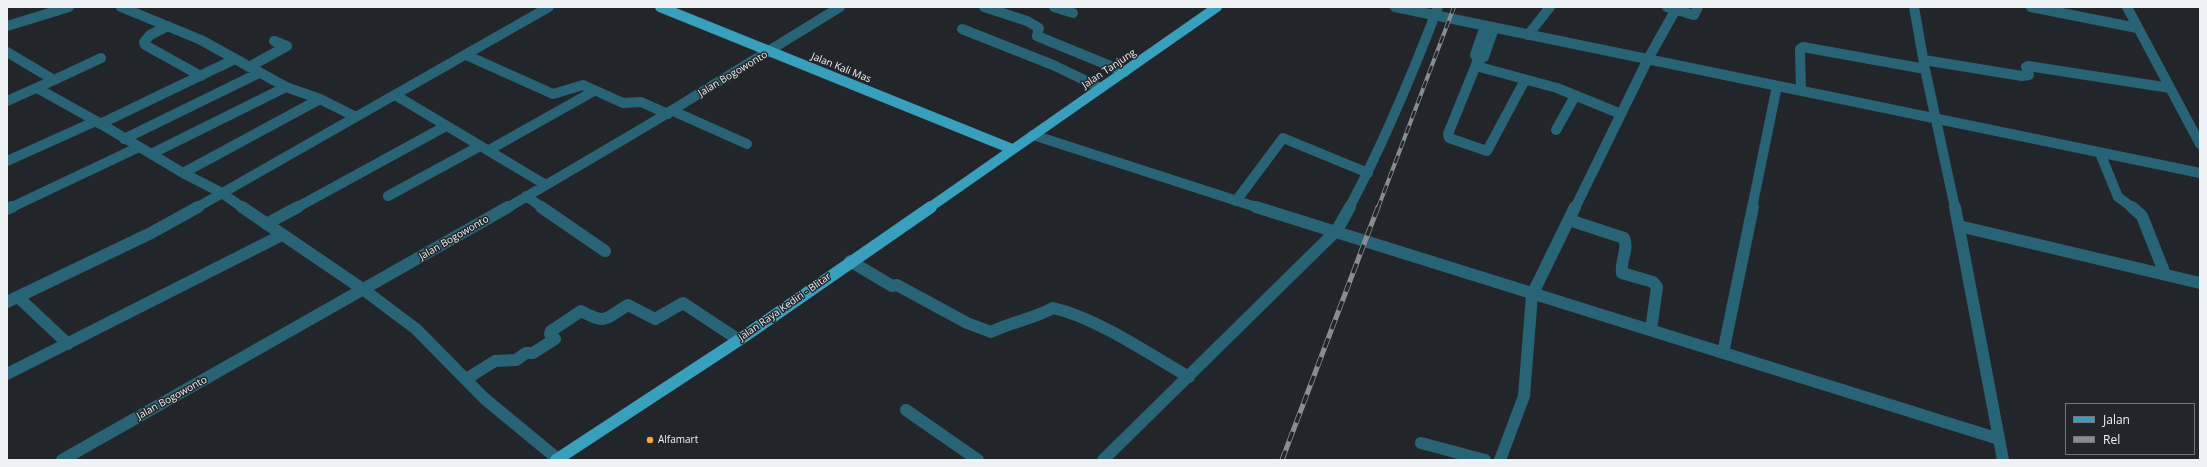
<!DOCTYPE html>
<style>
body{margin:0}
#map{position:relative;width:2207px;height:467px;overflow:hidden;background:#22262b;font-family:"Open Sans",sans-serif}
canvas{display:block}
.frame{position:absolute;inset:0;border:8px solid #eff2f5;pointer-events:none}
.legend{position:absolute;left:2065px;top:403px;width:130px;height:52px;box-sizing:border-box;background:#22262b;border:1px solid #74787c;margin:0;padding:5px 7px;list-style:none;font-size:12px;color:#eff2f5}
.legend li{display:flex;align-items:center;gap:8px;height:20px}
.legend b{width:20px;border:1px solid #74787c}
</style>
<div id="map">
<canvas width="2207" height="467"></canvas>
<div class="frame"></div>
<ul class="legend">
<li><b style="height:5px;background:#389fbc"></b>Jalan</li>
<li><b style="height:5px;background:#898d91"></b>Rel</li>
</ul>
</div>
<script>
const c = document.querySelector('canvas').getContext('2d');
c.lineJoin = 'round';
function stroke(path, color, width, dash) {
  c.strokeStyle = color;
  c.lineWidth = width;
  c.lineCap = dash ? 'butt' : 'round';
  c.setLineDash(dash || []);
  c.stroke(path);
}
function drawText(font, color, halo, rows, align = 'center') {
  c.font = font + ' "Open Sans",sans-serif';
  c.lineWidth = 3;
  c.setLineDash([]);
  c.textBaseline = 'middle';
  c.strokeStyle = halo;
  c.fillStyle = color;
  for (const [text, x, y, turn = 0] of rows) {
    c.save();
    c.translate(x, y);
    c.rotate((+turn || 0) * Math.PI / 180);
    c.textAlign = isNaN(turn) ? turn : align;
    if (halo) c.strokeText(text, 0, 0);
    c.fillText(text, 0, 0);
    c.restore();
  }
}
stroke(new Path2D(`
 M121,7l80,33 85,47 34,12 36,18
 M984,7l43,14 12,7 -2,8 88,36
 M1054,7l19,6
 M1395,7l805,166
 M1667,7l27,8 4,-8
 M1914,7l11,62 30,139
 M2031,7l106,21
 M2127,7l73,137
 M7,26l62,-19
 M168,26l-18,9 -6,7 1,3 56,31
 M1494,28l-10,29 -6,3 -30,74 1,4 38,13 38,-71
 M962,29l91,36 48,23
 M1528,35l22,-28
 M7,52l47,28 -47,21
 M466,55l87,39 30,-9 40,18 18,-1 27,12
 M1478,60l-3,-5 10,-29
 M1924,60l98,16 7,-1 -3,-8 2,-1 142,22
 M1476,66l81,22 64,26
 M249,67l38,-21 -13,-5
 M54,80l47,-22
 M37,88l59,33
 M1801,91l-1,-42 3,-2 122,22
 M395,95l151,90
 M673,111l74,33
 M100,124l135,-65
 M1556,130l19,-34
 M1033,135l226,73
 M124,139l135,-66
 M489,150l105,-59
 M2100,153l18,44 15,11
 M151,154l135,-67
 M7,161l89,-40 87,52 39,20 21,15
 M183,173l137,-74
 M388,196l92,-50
 M526,196l17,12
 M1236,201l47,-63 85,35
 M10,208l129,-61
 M196,208l353,-201
 M296,208l150,-82
 M507,208l141,-83 192,-118
 M1349,208c35,-65 63,-133 89,-201
 M1575,208l73,-149 28,-50
 M1752,208l25,-122`), '#296476', 10);
stroke(new Path2D(`
 M242,207l122,83 52,39 69,70 74,61
 M541,207l64,44
 M1256,207l743,232
 M1955,207l48,253
 M2132,207l10,9 23,58
 M7,209l5,-2
 M1569,220l55,18c5,11 -4,23 -2,35l31,9 4,5 -6,43
 M266,224l32,-17
 M1959,226l241,57
 M1336,232l14,-25
 M850,261l42,25 5,-1 70,38 24,9c20,-10 42,-13 62,-24 44,10 96,46 136,69
 M18,297l50,47
 M7,302l144,-69 47,-26
 M1723,353l30,-146
 M7,374l275,-139
 M466,379l29,-18 21,-1 10,-7h7l22,-14 -5,-5 1,-3 30,-20c26,14 23,8 47,-6l27,14 28,-16 56,37
 M906,410l72,50
 M1421,443l64,17
 M62,460l446,-253
 M1103,460l231,-227
 M1500,460l24,-64 8,-101 43,-88`), '#296476', 12);
stroke(new Path2D(`
 M660,7l352,142
 M929,208l288,-201`), '#389fbc', 10);
stroke(new Path2D(`
 M556,460l183,-120 192,-133`), '#389fbc', 12);
const railFar1 = new Path2D(`
 M1378,208l76,-201`);
const rail = new Path2D(`
 M1282,460l96,-253`);
stroke(railFar1, '#898d91', 4);
stroke(rail, '#898d91', 5);
stroke(railFar1, '#22262b', 2.5, [8]);
stroke(rail, '#22262b', 3.5, [10]);
for (const [x, y, r, color] of [
 [650,440,4,"#f2a542"]
]) {
  const dot = new Path2D();
  dot.arc(x, y, r, 0, 2 * Math.PI);
  c.fillStyle = color;
  c.fill(dot);
  stroke(dot, '#22262b', 1.5);
}
drawText('10px', '#eff2f5', '#22262b', [
 ["Jalan Kali Mas",841,68,22],
 ["Jalan Tanjung",1109,69,-34],
 ["Jalan Bogowonto",733,74,-31],
 ["Jalan Bogowonto",454,238,-30],
 ["Jalan Raya Kediri - Blitar",785,307,-35],
 ["Jalan Bogowonto",172,398,-29]
]);
drawText('10px', '#eff2f5', '#22262b', [
 ["Alfamart",658,440]
], 'left');
</script>
